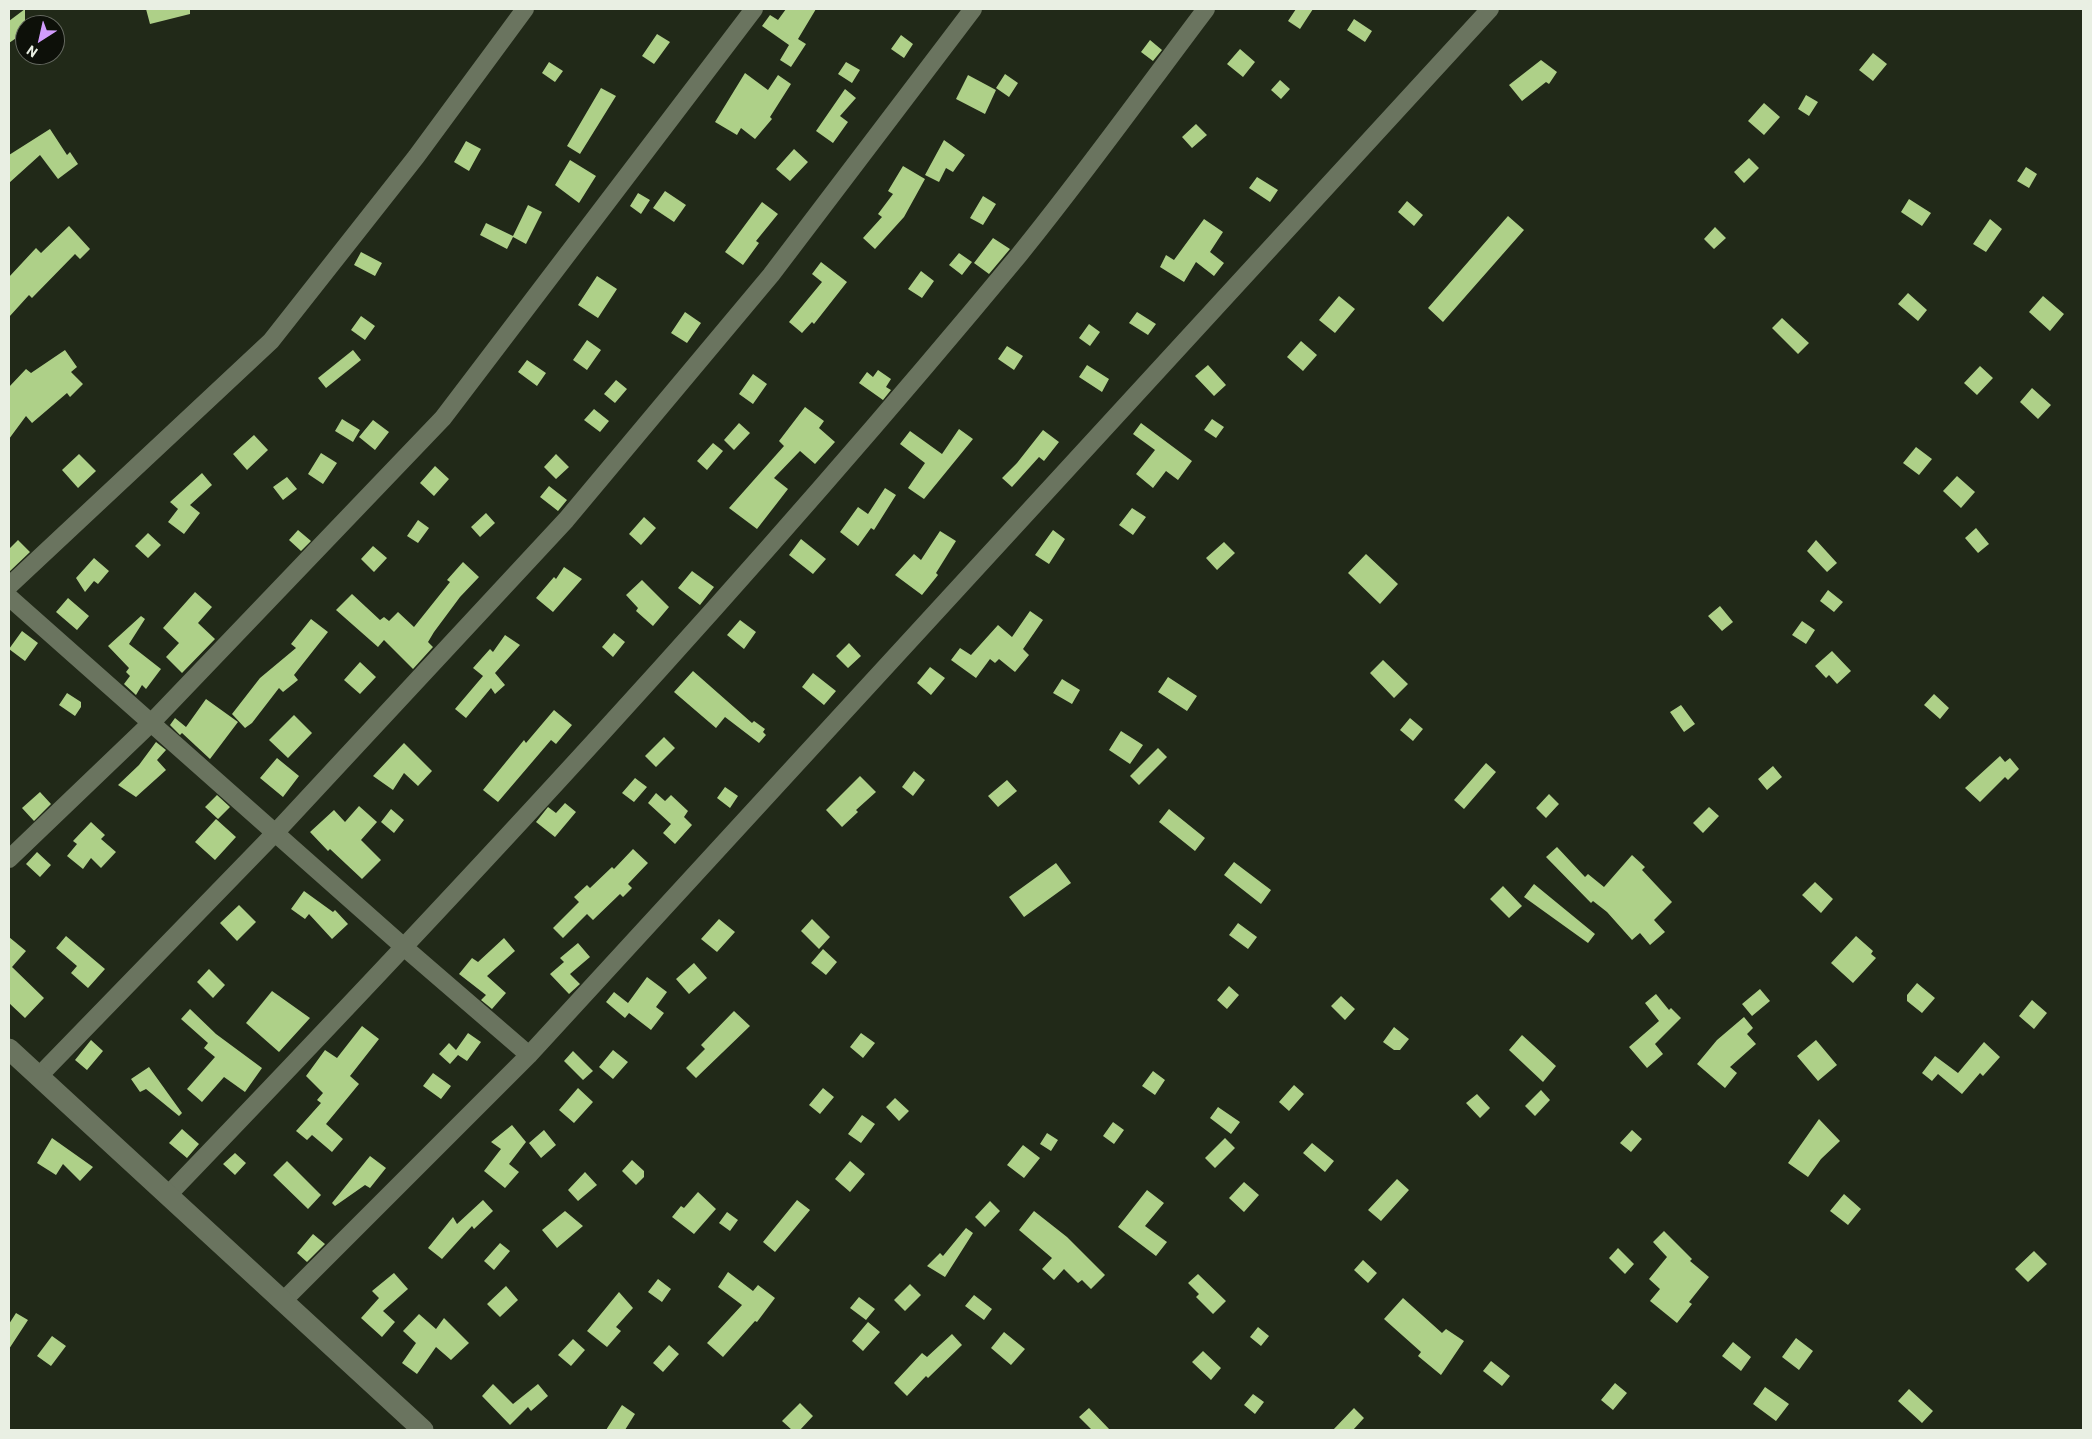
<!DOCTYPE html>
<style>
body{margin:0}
#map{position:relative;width:2092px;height:1439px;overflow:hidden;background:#212918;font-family:Barlow,sans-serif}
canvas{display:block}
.frame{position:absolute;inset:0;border:10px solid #e9efe3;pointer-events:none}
.north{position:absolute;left:15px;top:15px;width:50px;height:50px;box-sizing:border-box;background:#0d1009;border:1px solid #656960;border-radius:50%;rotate:215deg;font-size:14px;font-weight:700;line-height:20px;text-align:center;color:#e9efe3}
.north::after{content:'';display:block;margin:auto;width:18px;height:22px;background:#d29cfd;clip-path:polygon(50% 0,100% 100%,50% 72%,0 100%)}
</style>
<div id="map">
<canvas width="2092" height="1439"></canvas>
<div class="frame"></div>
<div class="north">N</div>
</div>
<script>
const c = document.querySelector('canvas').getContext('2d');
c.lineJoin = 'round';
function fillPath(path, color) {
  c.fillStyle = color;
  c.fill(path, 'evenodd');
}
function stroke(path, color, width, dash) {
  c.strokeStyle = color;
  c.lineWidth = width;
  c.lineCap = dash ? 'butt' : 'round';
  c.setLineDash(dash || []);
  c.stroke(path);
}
fillPath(new Path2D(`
 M25,9v23l-16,11v-22z
 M146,9h44v5l-40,10z
 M786,9h30l-18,30 8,5 -15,23 -11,-7 9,-15 -27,-19 8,-11 8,5z
 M1296,9h17l-13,20 -12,-8z
 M1354,19l18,12 -7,11 -18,-12z
 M657,34l13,8 -16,22 -12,-8z
 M901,35l12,9 -9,14 -13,-9z
 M1150,40l12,10 -9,11 -12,-9z
 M1240,49l15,13 -12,15 -16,-13z
 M1873,53l14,11 -14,17 -14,-11z
 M1541,60l16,12 -8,12 -3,-2 -24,19 -13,-16z
 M549,62l14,9 -8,11 -13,-9z
 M846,62l14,8 -8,13 -14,-9z
 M745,73l23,17 10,-15 13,9 -21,33 2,2 -17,20 -14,-11 -4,7 -22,-13z
 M1005,74l13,9 -9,14 -13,-9z
 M968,75l28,15 -11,24 -29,-15z
 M1280,80l10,9 -9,10 -10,-9z
 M601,88l15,8 -36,58 -13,-8z
 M845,89l11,9 -16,18 8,6 -15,21 -17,-12z
 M1806,95l12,7 -9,14 -11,-7z
 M1764,103l16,14 -16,18 -16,-14z
 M1196,124l11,11 -15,13 -10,-11z
 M50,129l17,26 3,-3 8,12 -20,15 -18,-24 -31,28v-28z
 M944,140l21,15 -12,17 -7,-4 -7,14 -14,-7z
 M466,141l15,8 -12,22 -15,-9z
 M794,149l14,13 -18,19 -14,-12z
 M1749,158l10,10 -15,15 -10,-11z
 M570,160l26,16 -17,27 -24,-18z
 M903,166l22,13 -21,38 -29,32 -12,-11 19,-21 -4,-3 15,-20 -5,-3z
 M2026,167l11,7 -8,14 -12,-7z
 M1257,177l21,13 -8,12 -21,-14z
 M665,191l21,14 -12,17 -21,-14z
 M638,193l12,7 -9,14 -11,-8z
 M983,196l13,8 -13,21 -13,-7z
 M1909,199l22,14 -9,13 -21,-14z
 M1407,201l16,14 -9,11 -16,-14z
 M762,202l16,12 -22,27 3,2 -16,22 -18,-13z
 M528,205l14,7 -16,32 -13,-7 -6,12 -27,-14 6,-12 27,13z
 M1508,216l16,14 -81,92 -15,-14z
 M1204,219l19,13 -13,20 14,11 -10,13 -18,-14 -12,20 -24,-15 6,-12 8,5z
 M1990,219l12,10 -16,23 -13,-8z
 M69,226l21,23 -10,10 -5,-5 -43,44 -3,-3 -20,22v-40l27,-29 5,5z
 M1715,227l11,11 -12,11 -10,-10z
 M993,238l17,11 -21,25 -15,-11z
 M361,252l21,11 -7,13 -21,-11z
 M959,253l13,9 -10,13 -13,-10z
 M821,262l26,20 -33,42 -2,-2 -10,11 -13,-11 33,-40 -10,-8z
 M921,271l13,10 -12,17 -14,-9z
 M597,276l20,13 -19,29 -20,-13z
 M1908,293l19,17 -9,11 -20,-17z
 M1339,296l16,13 -20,24 -16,-13z
 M2043,296l21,18 -14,17 -21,-19z
 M685,312l16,11 -14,20 -16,-10z
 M1137,312l19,12 -8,11 -19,-12z
 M361,316l14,10 -10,14 -14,-10z
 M1782,318l27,25 -11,11 -26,-26z
 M1089,324l11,8 -10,14 -11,-8z
 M587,340l14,10 -14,20 -14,-10z
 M1301,341l16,14 -14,16 -16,-14z
 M1007,346l16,10 -9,14 -16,-11z
 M65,350l12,17 -6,5 12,12 -13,13 -3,-4 -35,30 -6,-7 -17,23v-52l17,-18 5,4z
 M353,350l8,10 -35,28 -8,-10z
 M527,360l19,13 -9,13 -19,-14z
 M1087,365l22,14 -7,13 -23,-15z
 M1208,365l18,20 -12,11 -19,-20z
 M1980,366l13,12 -16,17 -13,-12z
 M878,370l13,9 -5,8 5,3 -8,10 -24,-17 8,-11 6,5z
 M753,374l14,10 -14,20 -14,-10z
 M616,380l11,9 -12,14 -11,-9z
 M2032,388l19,17 -13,14 -18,-17z
 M805,407l19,14 -5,7 16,14 -20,22 -15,-13 -26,27 14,11 -31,40 -28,-21 55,-62 -5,-5z
 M594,409l15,12 -9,11 -16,-12z
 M342,419l18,11 -7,12 -18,-11z
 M1212,419l12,8 -8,11 -12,-8z
 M373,420l16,12 -14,18 -16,-13z
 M739,423l11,10 -16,17 -10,-10z
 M1141,423l51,38 -14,19 -12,-9 -13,17 -17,-14 19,-24 -22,-16z
 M959,429l14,10 -49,60 -16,-11 17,-25 -25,-19 10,-13 32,23z
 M1043,430l16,12 -15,19 -5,-4 -27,30 -10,-9 15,-15z
 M254,435l14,15 -21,20 -14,-16z
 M713,443l10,8 -16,19 -10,-9z
 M1916,447l16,12 -13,16 -16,-12z
 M321,453l16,10 -14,21 -15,-10z
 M79,454l17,17 -18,17 -16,-18z
 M556,454l13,13 -13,12 -12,-12z
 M435,466l14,13 -15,17 -14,-13z
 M202,473l10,12 -22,20 10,8 -16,21 -16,-12 10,-13 -8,-7z
 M1957,476l18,16 -14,16 -18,-17z
 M287,477l10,12 -14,11 -10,-13z
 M549,486l18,14 -9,11 -18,-14z
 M885,488l11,7 -22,35 -3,-2 -13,18 -18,-14 18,-25 10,7z
 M1132,508l14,9 -13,18 -14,-10z
 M486,513l9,10 -15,14 -9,-10z
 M644,517l12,11 -15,17 -12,-11z
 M418,520l11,8 -11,15 -11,-7z
 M1976,528l13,16 -11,9 -13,-15z
 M298,530l13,11 -10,10 -12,-11z
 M1053,530l12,9 -16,25 -14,-9z
 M940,531l16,10 -20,32 2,2 -16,20 -27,-20 19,-21 7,6z
 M148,533l13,12 -13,13 -13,-12z
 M801,539l25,20 -13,15 -24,-19z
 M18,540l12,12 -21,20v-23z
 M1816,540l21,23 -10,9 -20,-21z
 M1224,542l11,11 -18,17 -11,-12z
 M373,546l14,12 -13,14 -13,-13z
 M1366,554l32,30 -18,20 -32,-31z
 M94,558l15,13 -11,13 -4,-3 -9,11 -9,-14z
 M463,562l16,15 -19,20 -26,35 -6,10 5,5 -20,22 -29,-29 -6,7 -42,-37 16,-16 28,26 4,-3 5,4 9,-9 16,15 36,-45 -3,-2z
 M564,567l18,12 -29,33 -17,-14 18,-21 2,2z
 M692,571l22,16 -14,18 -22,-17z
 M642,580l27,27 -16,19 -17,-15 2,-3 -12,-13z
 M1828,590l15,12 -9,10 -14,-11z
 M195,592l17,15 -14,16 17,16 -33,34 -16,-16 13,-14 -16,-15z
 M68,598l21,18 -12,14 -21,-18z
 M1720,606l13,16 -11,9 -14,-15z
 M1030,611l13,9 -20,29 6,6 -14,17 -16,-13 -4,4 -5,-4 -14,19 -25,-18 9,-12 11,7 27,-30 14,12z
 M141,616l4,3 -16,25 32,25 -15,20 -4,-4 -6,10 -12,-11 6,-8 -4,-4 3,-4 -21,-22z
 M311,619l17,13 -34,43 4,5 -15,12 -4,-4 -27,35 -7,5 -13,-14 28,-36 36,-30 -5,-4z
 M740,620l16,12 -12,17 -17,-14z
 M1802,621l13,9 -9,14 -14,-9z
 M22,631l16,12 -13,18 -16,-12z
 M614,633l11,9 -12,15 -11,-10z
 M505,635l15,10 -25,28 10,12 -10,9 -4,-6 -25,30 -11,-9 28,-33 -10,-8 17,-19 3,3z
 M849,643l12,13 -13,12 -12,-12z
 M1832,651l19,20 -14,13 -8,-9 -3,3 -11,-12z
 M1383,660l25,24 -14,14 -24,-25z
 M360,662l16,15 -16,17 -16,-14z
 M930,667l15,11 -14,17 -14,-12z
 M693,671l59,52 2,-2 11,8 -2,3 3,3 -7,8 -34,-26 -9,11 -42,-36z
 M813,673l23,18 -12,14 -22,-18z
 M1168,677l29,19 -10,15 -29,-19z
 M1062,679l18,11 -8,14 -19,-11z
 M67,693l14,9v5l-6,9 -16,-11z
 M1934,694l15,14 -9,11 -16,-14z
 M206,699l32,23 -28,37 -28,-26 -2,2 -10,-10 5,-7 11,9z
 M1681,705l14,19 -11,8 -14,-20z
 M554,710l18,15 -16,19 -5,-4 -53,62 -15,-12 41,-50 2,3z
 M294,715l18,18 -24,25 -19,-18z
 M1410,718l13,11 -10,12 -13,-11z
 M1121,731l22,14 -13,19 -21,-14z
 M664,737l11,11 -19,19 -11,-11z
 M156,742l10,8 -9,10 9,10 -30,27 -18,-12 21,-20z
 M404,743l28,28 -14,15 -14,-13 -11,17 -20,-14z
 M1158,748l9,9 -28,28 -9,-9z
 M2000,756l5,6 5,-4 9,11 -11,11 -3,-3 -25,25 -15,-14z
 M277,758l22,18 -16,21 -23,-19z
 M1486,763l10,9 -32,37 -10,-9z
 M1773,766l9,11 -15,13 -9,-11z
 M914,771l11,9 -12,16 -11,-9z
 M860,776l16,16 -20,18 2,2 -16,15 -16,-17z
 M635,778l12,9 -13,15 -12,-9z
 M1007,780l10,11 -19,16 -10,-11z
 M725,787l13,9 -8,12 -13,-10z
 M40,792l11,12 -17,17 -12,-13z
 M656,793l9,8 6,-6 17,16 -4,6 8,8 -17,19 -12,-11 8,-9 -23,-21z
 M1549,794l10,10 -13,14 -10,-10z
 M217,795l13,12 -12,12 -13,-12z
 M565,803l11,9 -21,25 -19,-15 12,-15 8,6z
 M359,806l18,16 -16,18 20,20 -19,19 -32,-30 -2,2 -18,-19 24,-22 11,12z
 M1709,807l10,9 -16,17 -10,-10z
 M391,809l13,11 -10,13 -13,-11z
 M1169,809l36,29 -10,13 -36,-29z
 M216,819l20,18 -21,23 -20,-18z
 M91,822l14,13 -4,4 15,13 -15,16 -10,-10 -8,11 -16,-13 10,-12 -4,-3z
 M1557,847l28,30 3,-3 16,13 28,-32 13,12 -3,3 30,32 -18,18 11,12 -15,13 -10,-12 -8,7 -25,-28 -14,-11 -2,2 -45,-46z
 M633,849l15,14 -20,21 4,4 -9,9 -3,-3 -27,26 -6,-6 -24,24 -10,-10 26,-26 -5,-5 13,-12 3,3 22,-21 2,2z
 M37,852l14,13 -11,12 -14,-13z
 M1234,862l37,28 -10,14 -37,-29z
 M1056,863l15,20 -47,34 -15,-20z
 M1815,882l18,17 -12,14 -19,-18z
 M1534,884l61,50 -7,9 -64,-46z
 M1503,886l19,20 -13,12 -19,-19z
 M304,891l29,21 2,-2 13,14 -16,15 -23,-25 -4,5 -14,-10z
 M239,905l17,17 -19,19 -17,-18z
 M719,919l16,13 -18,20 -16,-13z
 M812,919l18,18 -11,12 -18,-18z
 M1238,923l19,14 -9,12 -19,-14z
 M66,936l39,33 -17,19 -17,-15 6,-7 -21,-18z
 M1856,936l17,15 -2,3 5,4 -23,25 -22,-20z
 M9,937l17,14 -14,16 32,31 -19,20 -16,-15z
 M504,938l11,13 -28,25 19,17 -14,16 -11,-9 5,-5 -27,-21 13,-16 6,4z
 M578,943l12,14 -20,17 10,10 -11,10 -19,-20 14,-12 -4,-4z
 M823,949l14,13 -11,13 -15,-12z
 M694,963l13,15 -18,16 -13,-15z
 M209,969l16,16 -12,13 -16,-16z
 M647,977l20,15 -11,15 8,6 -13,17 -22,-17 -4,5 -19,-16 8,-10 14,11z
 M1917,983l18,15 -13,15 -15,-12v-6z
 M1229,986l10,9 -12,14 -10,-9z
 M1760,989l10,12 -18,15 -10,-12z
 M272,991l38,27 -31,34 -33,-29z
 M1656,994l13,16 2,-2 10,10 -26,26 8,10 -16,14 -18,-21 30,-26 -14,-18z
 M1341,996l14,13 -10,11 -14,-14z
 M2032,1000l15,13 -13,16 -15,-13z
 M190,1009l26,25 46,34 -17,24 -21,-15 -22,25 -15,-13 28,-32 -11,-9 4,-5 -27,-24z
 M734,1011l16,15 -54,52 -10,-10 19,-19 -4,-4z
 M1744,1017l9,11 -6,6 9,10 -26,23 7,6 -12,15 -28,-24 20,-24z
 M362,1026l17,13 -29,37 9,8 -33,40 17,15 -11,13 -20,-17 -5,5 -11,-9 25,-28 -4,-3 6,-7 -17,-17 19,-26 12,8z
 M1394,1027l15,12 -9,11h-6l-11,-8z
 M468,1033l13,9 -14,19 -9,-6 -8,9 -11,-10 10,-11 7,7z
 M861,1033l14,10 -12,15 -13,-11z
 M1522,1035l34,31 -13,16 -34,-32z
 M91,1040l12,11 -16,19 -12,-10z
 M1816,1040l21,25 -19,16 -21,-25z
 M1984,1042l16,15 -17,19 -3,-3 -18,21 -24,-20 -6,7 -10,-8 13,-17 23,17z
 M613,1050l15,12 -15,17 -14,-12z
 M573,1051l20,20 -10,9 -19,-19z
 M149,1067l33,46 -3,3 -33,-27 -6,3 -9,-13z
 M1153,1071l12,9 -10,15 -13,-9z
 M433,1073l18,13 -10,13 -18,-13z
 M1294,1085l10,9 -15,17 -10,-9z
 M578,1088l15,14 -19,21 -15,-13z
 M823,1088l11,9 -14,17 -11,-9z
 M1541,1090l9,10 -15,16 -10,-10z
 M1477,1094l13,14 -10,10 -14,-15z
 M895,1098l14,13 -10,10 -13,-14z
 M1218,1107l22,15 -9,12 -21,-16z
 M862,1115l13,9 -14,19 -13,-9z
 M1819,1119l21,22 -19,18 -13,18 -20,-14z
 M1113,1122l11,8 -10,14 -11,-8z
 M512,1125l14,17 -17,22 10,8 -14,16 -21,-17 17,-22 -10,-7z
 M182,1129l17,15 -12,14 -18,-15z
 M544,1130l12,15 -15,13 -12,-15z
 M1632,1130l10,9 -11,13 -11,-9z
 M1047,1133l11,7 -7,11 -11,-7z
 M52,1138l41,29 -13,14 -17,-17 -7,11 -19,-12z
 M1225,1138l10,10 -20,20 -10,-10z
 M1312,1143l22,18 -9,11 -22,-19z
 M1023,1145l17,13 -16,20 -17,-13z
 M235,1153l11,10 -11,12 -12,-11z
 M370,1156l16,12 -16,20 -5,-3 -30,21 -3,-3z
 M632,1160l12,11v6l-8,8 -14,-14z
 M287,1161l34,34 -13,14 -35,-34z
 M850,1161l15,13 -15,18 -15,-13z
 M585,1172l12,13 -19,16 -10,-11z
 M1397,1179l12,11 -28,31 -13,-11z
 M1244,1182l15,13 -15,17 -15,-14z
 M1147,1190l17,13 -19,23 22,16 -11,14 -38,-29z
 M698,1192l18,17 -22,25 -22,-17 9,-11 3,2z
 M1844,1194l17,15 -13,16 -18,-14z
 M483,1200l10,11 -19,18 -2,-3 -30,33 -14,-11 25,-31 4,7z
 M797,1200l13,10 -35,42 -12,-10z
 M990,1201l10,10 -15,16 -10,-10z
 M565,1211l18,15 -26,22 -15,-18z
 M1034,1211l33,26 38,38 -14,14 -9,-9 -4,3 -14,-14 -10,11 -12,-11 10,-11 -33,-28z
 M727,1212l11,8 -8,11 -11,-8z
 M966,1228l7,5 -28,44 -18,-11 13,-13 3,3z
 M1664,1231l28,28 -2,2 19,16 -20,25 3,2 -15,19 -27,-22 10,-12 -11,-10 18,-22 -14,-15z
 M313,1234l12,10 -18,18 -10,-9z
 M500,1243l10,8 -16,19 -10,-9z
 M1618,1248l16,16 -9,10 -16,-16z
 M2034,1251l13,13 -19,18 -13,-13z
 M1363,1260l14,13 -9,10 -14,-13z
 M728,1272l25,19 5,-6 17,13 -18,24 -2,-1 -32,36 -16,-14 35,-38 -24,-18z
 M394,1273l14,16 -25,22 12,11 -13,15 -21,-19 18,-20 -7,-7z
 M1198,1274l28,27 -13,13 -17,-17 3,-3 -11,-11z
 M658,1279l13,10 -9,13 -14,-10z
 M910,1284l11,11 -16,16 -11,-11z
 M506,1286l12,14 -18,17 -13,-13z
 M619,1292l14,16 -17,19 5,4 -14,16 -20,-16z
 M974,1295l18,14 -8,11 -19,-14z
 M859,1297l16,12 -9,11 -16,-12z
 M1403,1298l39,35 4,-4 18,12 -23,34 -23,-19 3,-4 -37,-33z
 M16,1313l12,7 -19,29v-25z
 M419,1314l17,15 8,-11 25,25 -18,17 -15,-13 -19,27 -15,-11 14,-20 -13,-12z
 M868,1322l12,10 -17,19 -11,-10z
 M1258,1327l11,9 -8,10 -11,-9z
 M1004,1332l21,17 -14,16 -20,-17z
 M952,1334l10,11 -34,33 -2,-2 -19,20 -13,-13 28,-30 5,4z
 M52,1336l14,10 -15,20 -14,-10z
 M1796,1338l17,13 -14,19 -17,-13z
 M573,1339l12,11 -14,16 -13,-11z
 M1733,1342l18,15 -10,14 -19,-15z
 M669,1345l10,9 -16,18 -10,-9z
 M1203,1351l18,17 -10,12 -19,-18z
 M1491,1361l19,15 -8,10 -19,-15z
 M1615,1383l12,10 -14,17 -12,-10z
 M493,1384l20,20 25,-20 10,12 -17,15 -3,-4 -18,18 -28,-29z
 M1765,1387l24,17 -13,17 -23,-17z
 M1909,1389l24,22 -11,12 -24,-22z
 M1253,1394l11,8 -9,12 -11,-9z
 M800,1403l13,13 -13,14h-8l-10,-9z
 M622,1405l13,9 -10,16h-19z
 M1089,1408l21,22h-18l-13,-13z
 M1354,1408l10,10 -11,12h-20z`), '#aed088');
stroke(new Path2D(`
 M9,586l262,-245 145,-184 109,-148
 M9,597l396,351 124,107
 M9,859l142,-136 292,-305 311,-409
 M39,1076l237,-244 290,-312 205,-245 202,-266
 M168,1195c293,-305 581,-614 851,-940 65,-80 125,-164 187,-246
 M283,1301l246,-246 961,-1046`), '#6a745f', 18);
stroke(new Path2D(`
 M9,1049l414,381`), '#6a745f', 21);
</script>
